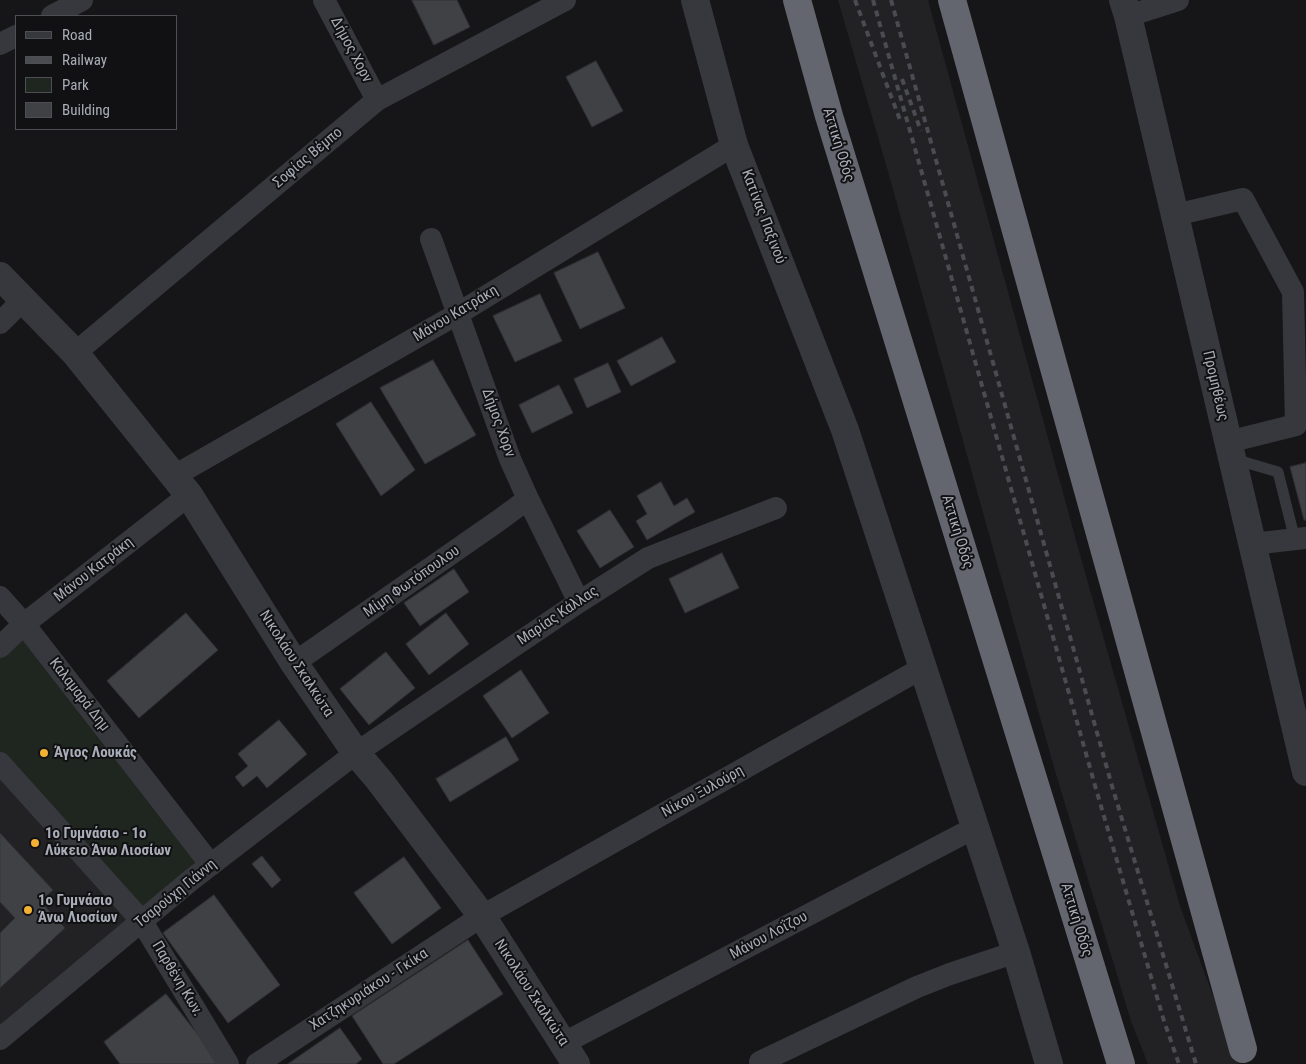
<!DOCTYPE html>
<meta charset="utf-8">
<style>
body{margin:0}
#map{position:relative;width:1306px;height:1064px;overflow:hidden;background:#161618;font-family:"Roboto Condensed",sans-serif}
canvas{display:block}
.legend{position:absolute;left:15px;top:15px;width:162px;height:115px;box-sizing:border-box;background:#111113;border:1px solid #4d4f55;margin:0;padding:6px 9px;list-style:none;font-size:15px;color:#a8adb8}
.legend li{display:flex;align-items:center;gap:10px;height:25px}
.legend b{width:25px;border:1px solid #4d4f55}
</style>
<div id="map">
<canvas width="1306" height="1064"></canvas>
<ul class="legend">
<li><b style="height:6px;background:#37383d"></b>Road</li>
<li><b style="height:6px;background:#4a4c52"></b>Railway</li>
<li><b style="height:14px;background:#1e261f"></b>Park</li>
<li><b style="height:14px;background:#404145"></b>Building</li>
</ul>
</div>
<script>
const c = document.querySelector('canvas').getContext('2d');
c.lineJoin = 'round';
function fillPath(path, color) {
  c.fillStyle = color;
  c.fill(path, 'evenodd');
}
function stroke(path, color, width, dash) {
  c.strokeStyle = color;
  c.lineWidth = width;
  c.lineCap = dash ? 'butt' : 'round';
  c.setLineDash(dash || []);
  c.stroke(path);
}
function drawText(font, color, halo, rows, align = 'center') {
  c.font = font + ' "Roboto Condensed",sans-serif';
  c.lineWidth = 4;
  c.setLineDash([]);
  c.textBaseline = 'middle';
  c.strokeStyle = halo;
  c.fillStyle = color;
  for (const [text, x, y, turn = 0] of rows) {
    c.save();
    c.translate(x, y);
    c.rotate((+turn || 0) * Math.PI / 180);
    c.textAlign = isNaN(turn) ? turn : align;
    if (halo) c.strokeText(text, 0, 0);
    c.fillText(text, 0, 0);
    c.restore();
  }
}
fillPath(new Path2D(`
 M838,0h90l154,562 98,344 58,158h-90l-17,-43 -76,-250 -168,-603z
 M0,767l141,153 -141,119z`), '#222225');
fillPath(new Path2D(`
 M24,624l187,241 -70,55 -141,-157v-116z`), '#1e261f');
const building = new Path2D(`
 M412,0h45l13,27 -36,18z
 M596,61l27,50 -31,16 -26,-50z
 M598,252l27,56 -45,21 -26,-56z
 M540,294l22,47 -47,21 -22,-46z
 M662,337l14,25 -45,24 -14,-25z
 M433,360l43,75 -51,29 -45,-76z
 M608,363l13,29 -34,16 -13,-29z
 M559,385l14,28 -41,20 -13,-28z
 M371,402l44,68 -34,26 -45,-72z
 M1306,463v57h-2l-14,-53z
 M661,482l13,24 13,-8 8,14 -48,28 -11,-19 11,-7 -10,-18z
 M610,510l24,37 -34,21 -23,-37z
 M722,553l17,35 -54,25 -16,-34z
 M454,569l15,23 -49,34 -16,-23z
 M186,613l32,37 -79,68 -32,-37z
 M446,613l23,31 -40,31 -23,-31z
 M386,652l29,36 -46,37 -29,-36z
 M521,670l28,43 -37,25 -29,-42z
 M279,720l28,34 -40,34 -10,-12 -14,11 -8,-10 13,-11 -10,-12z
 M506,737l13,23 -69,42 -14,-23z
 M0,833l53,57 -13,11 25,27 -65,60v-55l15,-15 -15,-16z
 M262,856l19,24 -9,8 -20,-24z
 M404,857l37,51 -49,36 -38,-51z
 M214,895l66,90 -52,38 -65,-90z
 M468,940l35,54 -109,70h-11l-31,-48z
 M166,994l55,70h-101l-16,-22z
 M340,1028l22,31 -6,5h-68z`);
fillPath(building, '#404145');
stroke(building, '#303034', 1);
stroke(new Path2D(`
 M1234,459l44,13 17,68`), '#37383d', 11);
stroke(new Path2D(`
 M324,0l53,100
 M52,16l30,-16
 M1128,16l50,-16
 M0,44l16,-8
 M1175,215l68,-16 50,93 3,133 -68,17
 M431,239l79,220 18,40 51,103
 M0,323l23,-23
 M75,353l302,-253 188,-100
 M174,476l285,-163 275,-168
 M1252,544l54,-6
 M0,597l24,27 187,241
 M0,647l24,-23 165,-129
 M294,663l204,-142 30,-22
 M0,763l141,157 87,144
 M0,1039l191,-159 165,-127 223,-151 69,-44 128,-50
 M564,1043l410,-215
 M760,1062l157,-75 33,-13 66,-22
 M257,1064l225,-148 442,-249`), '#37383d', 22);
stroke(new Path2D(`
 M695,0l39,145 111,285 171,522 33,112
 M1123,0l5,16 178,756
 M0,276l75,77 114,142 105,168 62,90 23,27 103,136 94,148`), '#37383d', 28);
stroke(new Path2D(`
 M797,0l32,116 292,948
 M952,0l291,1049`), '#63666e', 28);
stroke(new Path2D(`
 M855,0l45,120
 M873,0l223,789 68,232 15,43
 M891,0l221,786 84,278
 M902,79l19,52`), '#4a4c52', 4, [6, 5]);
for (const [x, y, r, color] of [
 [44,753,5,"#f2b134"],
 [35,843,5,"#f2b134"],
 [28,910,5,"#f2b134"]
]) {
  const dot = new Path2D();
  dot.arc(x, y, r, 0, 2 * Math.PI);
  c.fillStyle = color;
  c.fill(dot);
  stroke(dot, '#111113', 2);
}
drawText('15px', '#a8adb8', '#111113', [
 ["Δήμος Χορν",351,50,62],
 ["Αττική Οδός",838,145,73],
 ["Σοφίας Βέμπο",308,158,-40],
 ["Κατίνας Παξινού",763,217,69],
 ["Μάνου Κατράκη",456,314,-31],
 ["Προμηθέως",1215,386,77],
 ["Δήμος Χορν",498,423,70],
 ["Αττική Οδός",957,532,73],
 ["Μάνου Κατράκη",94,570,-38],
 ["Μίμη Φωτόπουλου",412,582,-35],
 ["Μαρίας Κάλλας",558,616,-34],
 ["Νικολάου Σκαλκώτα",296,664,57],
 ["Καλαμαρά Δημ",79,695,52],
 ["Νίκου Ξυλούρη",703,792,-29],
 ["Τσαρούχη Γιάννη",176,894,-39],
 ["Αττική Οδός",1076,920,73],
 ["Μάνου Λοΐζου",769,936,-28],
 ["Παρθένη Κων.",177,979,59],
 ["Χατζηκυριάκου - Γκίκα",369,990,-33],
 ["Νικολάου Σκαλκώτα",531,993,57]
]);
drawText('bold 15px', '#a8adb8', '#111113', [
 ["Άγιος Λουκάς",54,753],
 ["1ο Γυμνάσιο - 1ο",45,834],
 ["Λύκειο Άνω Λιοσίων",45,851],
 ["1ο Γυμνάσιο",38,901],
 ["Άνω Λιοσίων",38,918]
], 'left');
</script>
